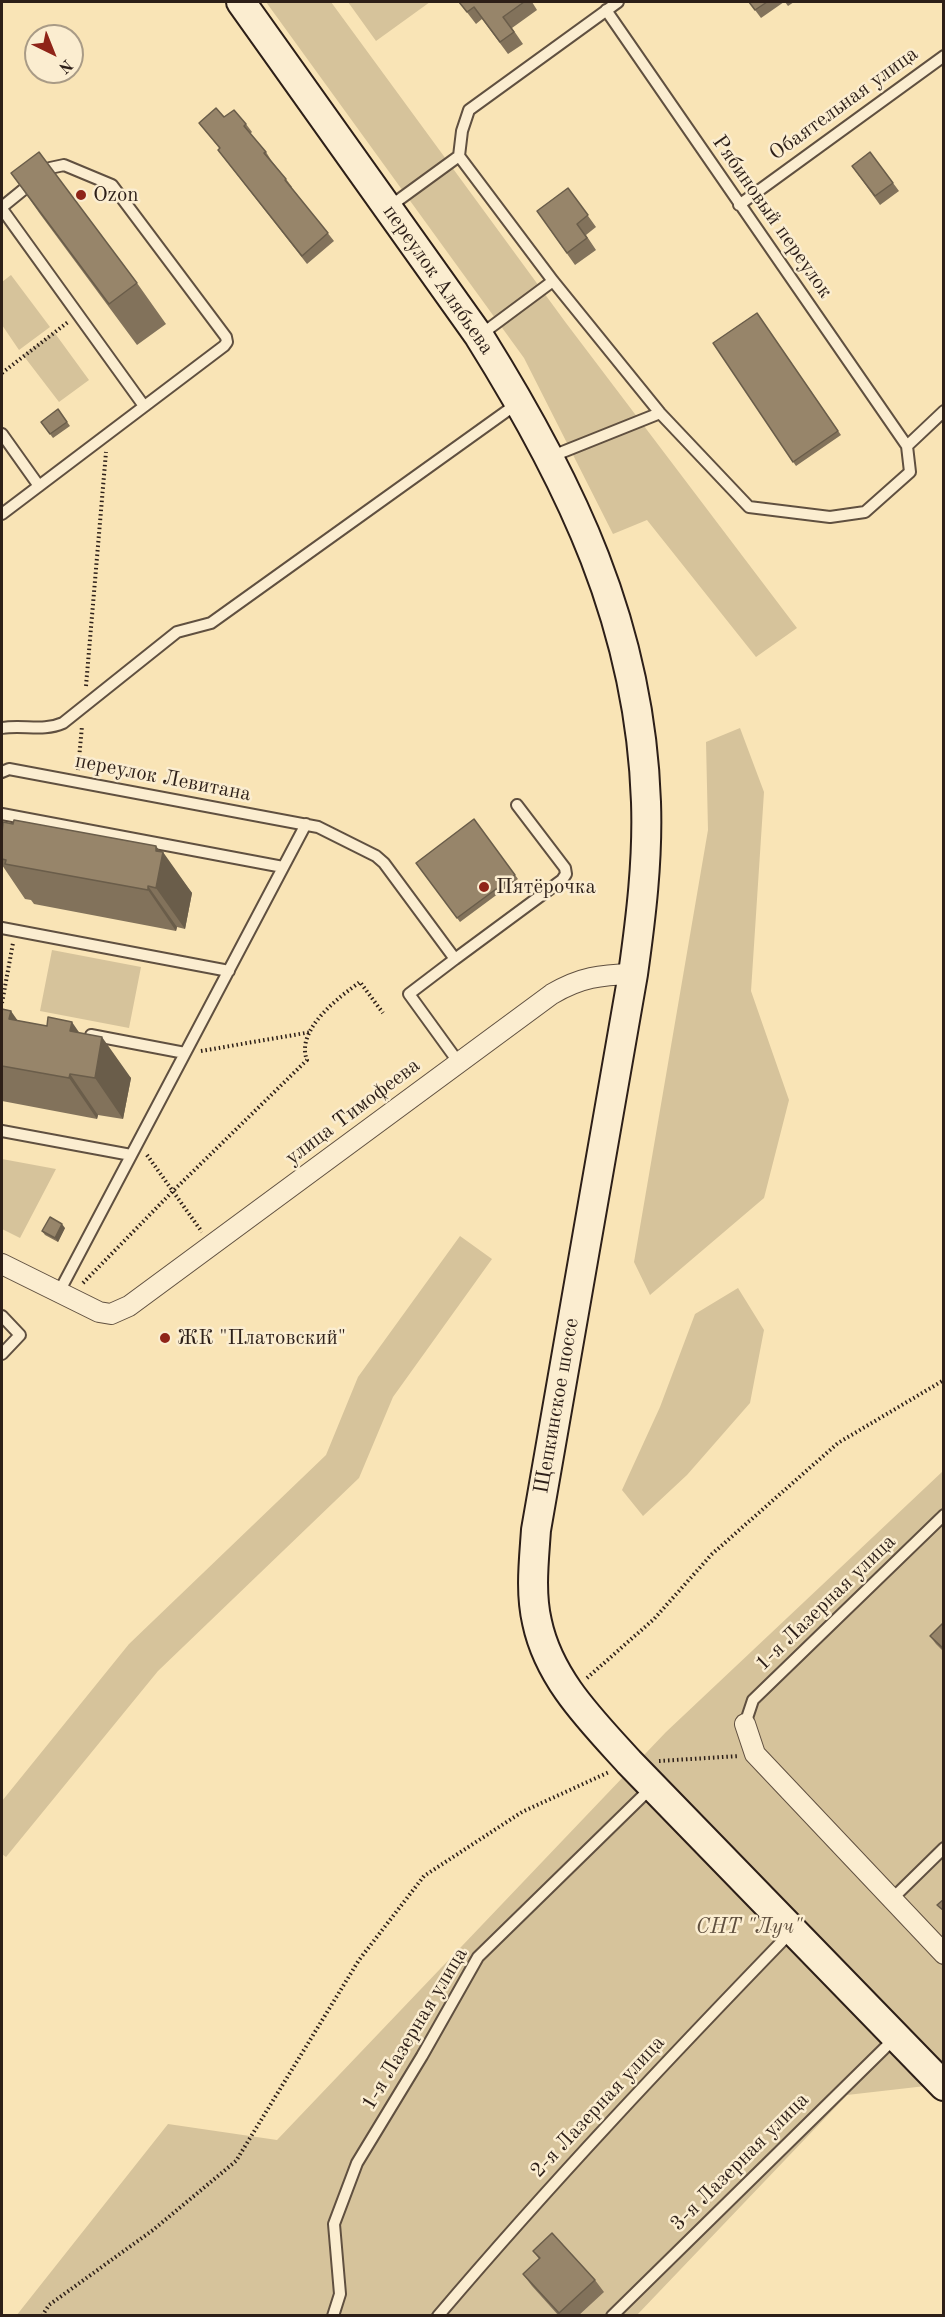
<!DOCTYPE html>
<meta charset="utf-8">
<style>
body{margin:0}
#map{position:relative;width:945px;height:2317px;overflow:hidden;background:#f9e4b6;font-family:"Old Standard TT",serif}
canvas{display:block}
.frame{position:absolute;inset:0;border:3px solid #2d1f18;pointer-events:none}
.north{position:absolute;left:24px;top:24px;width:60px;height:60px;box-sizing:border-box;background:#fbedd0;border:2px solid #a99b86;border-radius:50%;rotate:137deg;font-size:16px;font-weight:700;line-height:24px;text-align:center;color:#2d1f18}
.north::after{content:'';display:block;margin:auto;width:21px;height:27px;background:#8f2418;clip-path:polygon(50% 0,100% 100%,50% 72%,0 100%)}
</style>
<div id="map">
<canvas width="945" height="2317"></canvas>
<div class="frame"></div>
<div class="north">N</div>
</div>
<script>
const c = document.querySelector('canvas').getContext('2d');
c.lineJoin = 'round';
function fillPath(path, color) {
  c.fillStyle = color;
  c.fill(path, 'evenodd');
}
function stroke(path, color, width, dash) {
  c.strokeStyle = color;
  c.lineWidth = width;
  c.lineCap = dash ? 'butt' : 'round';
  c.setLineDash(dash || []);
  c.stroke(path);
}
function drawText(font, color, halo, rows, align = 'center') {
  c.font = font + ' "Old Standard TT",serif';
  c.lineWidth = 5;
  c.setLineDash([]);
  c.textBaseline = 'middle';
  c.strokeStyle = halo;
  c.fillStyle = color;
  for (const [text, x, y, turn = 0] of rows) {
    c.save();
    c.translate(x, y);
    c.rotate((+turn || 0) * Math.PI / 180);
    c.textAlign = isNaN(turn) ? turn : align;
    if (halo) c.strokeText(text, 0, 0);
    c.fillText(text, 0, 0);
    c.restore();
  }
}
fillPath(new Path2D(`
 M266,2h65l235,321 231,305 -41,29 -109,-137 -34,14 -89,-176z
 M348,2h82l-54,39z
 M11,275l39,52 -31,23 -17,-25v-43z
 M54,332l35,48 -30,22 -36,-47z
 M740,728l24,64 -13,199 38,109 -25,98 -114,97 -16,-33 74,-432 -2,-88z
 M52,950l89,17 -12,61 -89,-17z
 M2,1159l54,10 -36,69 -18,-9z
 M460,1236l32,23 -99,138 -34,81 -201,193 -152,186 -4,-3v-53l127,-157 197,-189 32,-78z
 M738,1288l26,42 -14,73 -63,72 -44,41 -21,-26 38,-83 35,-93z
 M943,1471v613l-96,11 -210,220 -621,1 152,-192 109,16 389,-408z`), '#d6c39b');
const lane = new Path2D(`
 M459,156l94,125 107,132 89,94 81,10 35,-5 45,-40 -3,-26 -301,-436
 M739,205l205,-149
 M2,207l48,-39 14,-3 48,20 114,152 1,5 -3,4 -222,168
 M389,207l70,-51 3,-25 7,-21 149,-108
 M2,209l142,197
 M479,336l74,-55
 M2,434l37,52
 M907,446l37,-35
 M550,457l110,-44
 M2,728c20,-4 41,4 61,-5l114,-91 34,-9 307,-220
 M2,772l7,-3 309,58 58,29 8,7 71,96 -46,35 50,69
 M2,814l281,53
 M2,928l227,43
 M455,959l107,-79 4,-6 -1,-6 -48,-63
 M91,1035l94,18
 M2,1131l129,24
 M58,1294l248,-470
 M2,1316l18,19 -18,19
 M745,1724l8,-24 191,-185
 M892,1899l52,-51
 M333,2316l7,-22 -6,-70 23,-61 65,-107 56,-99 175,-171
 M438,2316c114,-134 233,-260 355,-386
 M612,2316l284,-279`);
const street = new Path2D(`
 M2,1264l97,48 12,2 18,-8 423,-312c29,-17 48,-19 81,-20
 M745,1724l10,30 189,200`);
const secondary = new Path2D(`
 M241,2l238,334c92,147 161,289 167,466 2,58 -5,115 -13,172l-97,556c-2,30 -6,62 1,92 12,57 54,98 92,140l315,324`);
stroke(lane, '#605040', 14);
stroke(street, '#605040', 22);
stroke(secondary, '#2d1f18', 32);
stroke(new Path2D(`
 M2,373l66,-51
 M86,686l20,-234
 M78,770l4,-44
 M2,1003l11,-60
 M201,1051l110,-19
 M147,1155l55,77
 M83,1283l90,-92 134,-131c-12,-30 32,-63 53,-78l23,31
 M587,1678l67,-59 58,-65 126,-111 106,-63
 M659,1761l80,-5
 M42,2316l7,-11 104,-75 83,-69 123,-201 65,-84 98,-64 87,-40`), '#2d1f18', 4, [1.5, 3]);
stroke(lane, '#fbedd0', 10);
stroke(street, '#fbedd0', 20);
stroke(secondary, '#fbedd0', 28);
fillPath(new Path2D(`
 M459,2h73l5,8 -25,18 11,16 -15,10 -26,-35 -6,5z
 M749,2h35l-23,16z
 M785,2h9l-6,4z
 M224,117l22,7 6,8 -2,2 16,18 5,8 15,19 6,8h-1l43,54 -27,23 -83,-106 -6,-8 2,-1 -21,-26z
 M870,152l29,39 -19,14 -28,-39z
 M11,173l126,110 29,41 -29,21 -97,-131z
 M568,188l28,39 -10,8 10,15 -21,15 -38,-54z
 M757,313l84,122 -45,31 -83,-123z
 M58,409l12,17 -17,12 -12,-16z
 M474,819l44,60 -58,43 -44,-59z
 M2,833l158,18 32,42 -7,36 -8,-2 -1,4 -142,-27 -3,-4 -6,-1 -23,-34z
 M2,1009l16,12 61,11 52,46 -8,41 -25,-4 -1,4 -95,-18z
 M65,1228l-7,14 -13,-7 -3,-4z
 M944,1622v30l-8,-8 -6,-8z
 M533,2251l62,29 9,12 -26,24h-19l-27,-30 -9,-12 16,-15z`), '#82725b');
fillPath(new Path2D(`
 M156,846l7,9v-3l29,41 -7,36 -29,-41z
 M148,886l29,41 -1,4 -28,-41z
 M11,1011l28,40 -30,-32z
 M72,1022l26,38 4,-23 29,41 -8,41 -28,-41 -25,-47z
 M70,1074l28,41 -1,4 -28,-41z
 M62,1224l3,4 -7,14 -3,-4z`), '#6a5d4a');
const building = new Path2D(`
 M459,2h65l-21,15 11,15 -14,10 -26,-35 -7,5z
 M749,2h18l-12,8z
 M216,108l8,9 10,-7 12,14 -2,2 22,26 -2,1 22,26 -1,1 43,53 -26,23 -84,-106 2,-2 -21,-25z
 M39,152l98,131 -28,21 -98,-131z
 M870,152l23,31 -18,13 -23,-30z
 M568,188l20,27 -11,9 10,14 -20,15 -30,-42z
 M757,313l81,118 -45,31 -80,-119z
 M58,409l9,13 -17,12 -9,-12z
 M474,819l41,56 -58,43 -41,-55z
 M14,820l142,26v5l7,1 -7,36 -8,-2v4l-143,-26 1,-4 -4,-1v-26l1,-11 10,2z
 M2,1009l9,2 -2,8 38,7 1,-9 24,5 -2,9 32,6 -7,41 -25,-4 -1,4 -67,-12z
 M50,1217l12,7 -7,14 -13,-7z
 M944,1622v27l-14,-13z
 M944,1899v12l-7,-6z
 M552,2233l43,47 -36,33 -36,-39 17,-16 -7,-7z`);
fillPath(building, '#97856a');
stroke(building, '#6a5d4a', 1.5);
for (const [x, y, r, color] of [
 [81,195,6,"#8f2418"],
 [484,887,6,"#8f2418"],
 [165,1338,6,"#8f2418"]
]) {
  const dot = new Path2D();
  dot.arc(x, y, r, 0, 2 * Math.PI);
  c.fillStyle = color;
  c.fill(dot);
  stroke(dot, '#fbedd0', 2);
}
drawText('21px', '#2d1f18', '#fbedd0', [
 ["Обаятельная улица",844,104,-36],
 ["Рябиновый переулок",772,217,55],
 ["переулок Алябьева",438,280,55],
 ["переулок Левитана",163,778,11],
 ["улица Тимофеева",353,1112,-37],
 ["Щепкинское шоссе",557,1406,-80],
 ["1-я Лазерная улица",826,1603,-44],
 ["1-я Лазерная улица",415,2029,-59],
 ["2-я Лазерная улица",598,2107,-47],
 ["3-я Лазерная улица",740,2162,-45]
]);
drawText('21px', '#2d1f18', '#fbedd0', [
 ["Ozon",93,195],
 ["Пятёрочка",496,887],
 ["ЖК \"Платовский\"",177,1338]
], 'left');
drawText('italic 21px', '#60503f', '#fbedd0', [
 ["СНТ \"Луч\"",749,1927]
]);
</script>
